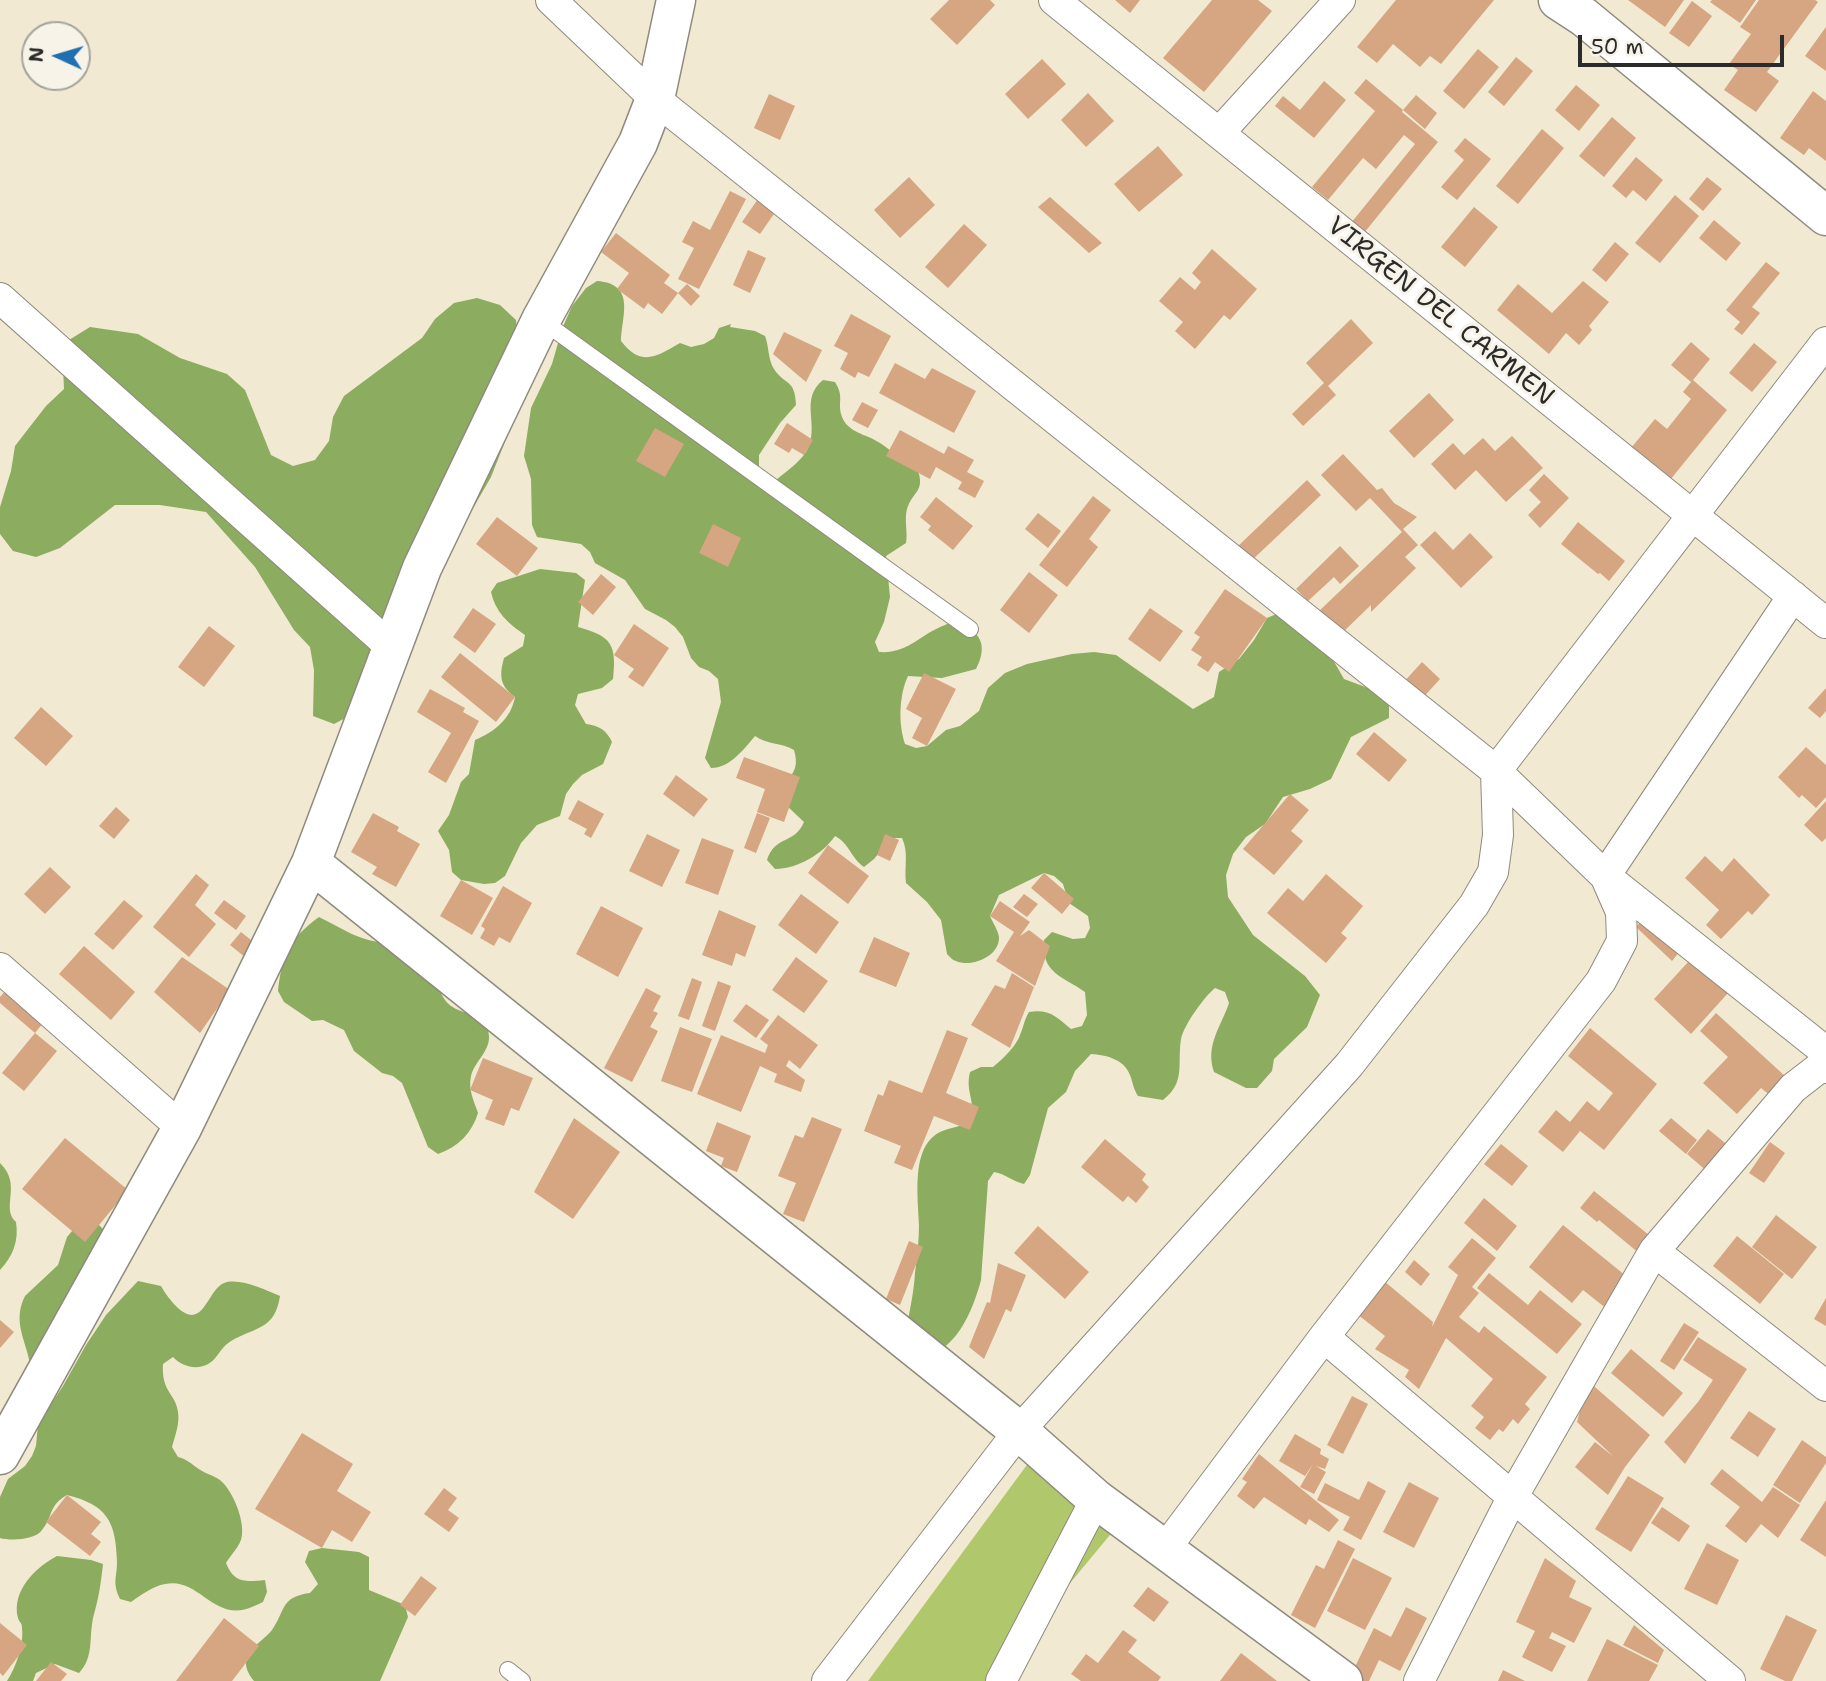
<!DOCTYPE html>
<style>
body{margin:0}
#map{position:relative;width:1826px;height:1681px;overflow:hidden;background:#f1e9d2;font-family:"Shantell Sans",sans-serif}
canvas{display:block}
.north{position:absolute;left:21px;top:21px;width:70px;height:70px;box-sizing:border-box;background:#f7f3e8;border:2px solid #a5a39c;border-radius:50%;rotate:274deg;font-size:19px;font-weight:700;line-height:28px;text-align:center;color:#2b2b2b}
.north::after{content:'';display:block;margin:auto;width:24px;height:32px;background:#1f6fb2;clip-path:polygon(50% 0,100% 100%,50% 72%,0 100%)}
.scale{position:absolute;left:1578px;top:35px;width:206px;height:32px;box-sizing:border-box;border:4px solid #2b2b2b;border-top:0;padding-left:9px;font-size:21px;line-height:24px;white-space:nowrap;color:#2b2b2b;-webkit-text-stroke:5px #f7f3e8;paint-order:stroke}
</style>
<div id="map">
<canvas width="1826" height="1681"></canvas>
<div class="north">N</div>
<div class="scale">50 m</div>
</div>
<script>
const c = document.querySelector('canvas').getContext('2d');
c.lineJoin = 'round';
function fillPath(path, color) {
  c.fillStyle = color;
  c.fill(path, 'evenodd');
}
function stroke(path, color, width, dash) {
  c.strokeStyle = color;
  c.lineWidth = width;
  c.lineCap = dash ? 'butt' : 'round';
  c.setLineDash(dash || []);
  c.stroke(path);
}
function drawText(font, color, halo, rows, align = 'center') {
  c.font = font + ' "Shantell Sans",sans-serif';
  c.lineWidth = 6;
  c.setLineDash([]);
  c.textBaseline = 'middle';
  c.strokeStyle = halo;
  c.fillStyle = color;
  for (const [text, x, y, turn = 0] of rows) {
    c.save();
    c.translate(x, y);
    c.rotate((+turn || 0) * Math.PI / 180);
    c.textAlign = isNaN(turn) ? turn : align;
    if (halo) c.strokeText(text, 0, 0);
    c.fillText(text, 0, 0);
    c.restore();
  }
}
fillPath(new Path2D(`
 M1032,1458l87,66 -130,157h-121z`), '#b1c76b');
fillPath(new Path2D(`
 M597,281c39,3 25,34 24,60 20,26 35,16 59,2l11,4 13,-3 10,-6 5,-10 12,-4 -1,3 25,4 10,5c4,10 3,24 9,33 11,17 21,9 22,36l-16,18 -21,32v12l4,12 12,2c11,-10 28,-20 34,-35 9,-25 -9,-47 14,-66l12,2c9,15 3,18 6,32 5,19 26,20 39,29 13,9 23,18 37,25 9,24 -4,22 -10,41 -3,10 1,24 -1,34l-20,13 4,41 -6,25 -9,20 4,10c30,2 41,-18 66,-27 6,-3 15,-1 21,2 19,9 19,25 10,42l-34,9 -34,-2c-9,19 -10,48 -3,68l11,4 11,-2 19,-16 14,-4 19,-15 9,-23 17,-15 22,-9 45,-10 22,-2 22,3 77,54 21,-12 5,-25 20,-13 15,-19 13,-22 19,-8 35,29 23,40 45,17v22l-38,19 -20,42 -21,10 -27,8 -18,27 -19,13 -13,17 -7,21 2,22 25,38 52,41 15,19 -13,32 -33,32 -2,12 -15,17h-11l-32,-16c-9,-27 7,-45 15,-69l-4,-11 -10,-4c-11,9 -31,37 -34,51 -4,25 5,43 -18,61l-25,-4c-5,-8 -5,-13 -8,-21 -6,-16 -24,-20 -39,-21l-16,17 -9,21 -18,16 -18,67 -6,9c-12,-3 -18,-10 -30,-12l-6,9 -7,99c-6,23 -18,54 -38,68l-36,-22c3,-17 7,-35 8,-53 2,-16 4,-32 4,-48 -1,-25 -6,-65 10,-84 12,-15 28,-11 42,-20 5,-20 -6,-29 -1,-49l11,-5h12c9,-7 24,-22 27,-32 4,-9 4,-15 9,-23 21,-3 27,5 42,17l11,-3 5,-11 -2,-23c-22,-16 -44,-18 -41,-52l8,-8 21,7 12,-1 5,-10 -2,-12 -19,-13 -6,-19 -9,-8 -10,-3 -45,22 -9,21c3,7 8,14 9,21 1,19 -27,31 -43,24 -4,-1 -6,-4 -9,-7l-6,-34 -14,-18 -21,-19c-2,-16 3,-30 -4,-45h-11l-17,21 -10,8c-13,-9 -15,-24 -29,-31 -12,18 -38,33 -60,33l-8,-9c8,-25 27,-15 37,-38l-17,-16 -1,-24c10,-11 12,-18 8,-32 -13,-8 -27,-5 -39,-14 -12,14 -25,32 -44,32l-6,-10 16,-56 -3,-23 -9,-8 -10,-4 -8,-9 -8,-21 -8,-10 -9,-7 -21,-11 -20,-29 -30,-17 -5,-11 -9,-8 -44,-7 -5,-12 -1,-46 -7,-23 7,-48 21,-44 10,-35 10,-23 14,-18z
 M477,298l23,7 16,15 2,22 -2,72 -25,63 -136,236 -21,11 -21,-8 1,-46 -4,-23 -16,-17 -39,-63 -49,-55 -46,-7h-45l-55,43 -24,9 -23,-6 -13,-17v-27l11,-36 4,-25 31,-40 18,-17 -1,-23 6,-26 21,-13 48,7 42,24 47,16 18,16 26,65 22,11 22,-6 14,-19 4,-24 11,-21 78,-58 13,-19 19,-16z
 M540,569l36,4 9,7 -7,47c33,9 39,17 35,52l-11,9 -24,6 -3,11 11,19c14,2 20,6 26,18l-9,22 -21,11 -9,9 -7,10 -6,22 -23,9 -16,18 -16,33 -10,7 -11,1 -23,-4 -9,-8 -3,-22 -11,-19 11,-16 12,-33 8,-8 6,-34c19,-8 36,-21 40,-43 -15,-11 -16,-21 -11,-39l19,-12 2,-11c-17,-12 -29,-22 -34,-43l6,-9z
 M319,917c21,10 40,24 63,25l55,39c9,41 39,24 49,45 11,21 -11,33 -15,50 -3,14 3,25 7,37 -6,20 -20,34 -40,41l-10,-7 -26,-64 -9,-7 -11,-3 -28,-22 -10,-21 -21,-10 -11,1 -28,-19 -6,-11c4,-36 11,-52 41,-74z
 M0,1163c23,22 0,45 16,59 3,19 -3,34 -16,48z
 M97,1223l17,17 -84,124c-4,-24 -18,-42 -5,-68l33,-31 9,-28 11,-13z
 M138,1281l23,5c5,9 10,15 17,22 27,24 29,-22 49,-26 17,-3 38,8 53,14 -5,34 -25,31 -49,45 -8,5 -10,10 -15,16 -11,15 -32,12 -43,0l-10,7c-2,28 13,30 15,48 2,11 -3,24 -6,35l6,10c8,2 11,5 18,10 7,6 17,8 24,13 13,11 24,39 22,55 -1,11 -11,19 -16,28 8,20 19,19 39,17l2,12 -4,10c-7,3 -14,7 -21,8 -31,5 -46,-33 -77,-26 -12,2 -24,11 -34,18l-11,-3c-8,-17 -3,-21 -3,-37 -1,-41 -10,-57 -50,-67 -19,11 -13,20 -25,35 -7,10 -31,11 -42,8v-41l8,-18 17,-13 7,-10 4,-10 2,-22 25,-38 23,-41 20,-30z
 M322,1548l37,4 10,5v33l36,15 3,12 -28,64h-126c-21,-27 5,-35 18,-51 14,-20 8,-33 38,-37l8,-9 -13,-22 4,-11z
 M57,1556l34,4 12,4c-2,18 -4,33 -9,50 -6,22 1,42 -15,59l-24,-9 -19,9 -3,8h-26c9,-14 17,-36 15,-53 0,-6 -2,-4 -4,-10 -7,-27 18,-51 39,-62z`), '#8cac5f');
fillPath(new Path2D(`
 M949,0h41l5,5 -38,40 -27,-26z
 M1115,0h25l-10,13z
 M1212,0h46l14,11 -68,81 -41,-34z
 M1396,0h98l-53,64 -11,-8 -10,11 -27,-23 -16,19 -20,-16z
 M1628,0h56l-19,27z
 M1712,0h44l-16,23 -30,-21z
 M1759,0h56l3,2 -51,70 12,9 -23,31 -32,-22 14,-20 -9,-6 22,-30 -11,-7z
 M1692,1l20,15 -23,31 -20,-14z
 M1826,27v44l-21,-15z
 M1478,49l21,18 -35,42 -21,-18z
 M1516,57l17,14 -29,35 -16,-14z
 M1042,59l24,25 -38,35 -23,-25z
 M1366,79l37,31 13,-15 21,18 -12,16 -22,-19 -1,2 36,30 -74,91 -13,-10 64,-79 -11,-9 -28,34 -13,-11 -35,42 -16,-13 63,-76 -21,-18z
 M1324,81l22,19 -32,38 -39,-32 8,-10 17,14z
 M1576,85l24,20 -21,26 -24,-21z
 M1813,91l13,10v60l-17,-13 -5,7 -24,-17z
 M1088,93l26,28 -28,26 -25,-27z
 M769,94l26,12 -15,34 -26,-12z
 M1612,117l24,21 -32,39 -25,-21z
 M1542,129l22,19 -46,56 -22,-18z
 M1465,138l26,21 -34,41 -16,-13 23,-27 -10,-9z
 M1158,146l25,29 -44,37 -25,-28z
 M1636,157l27,23 -17,21 -13,-11 -7,8 -14,-12z
 M909,177l26,28 -35,33 -26,-28z
 M1707,177l15,12 -19,22 -14,-12z
 M730,191l16,8 -47,90 -21,-10 16,-31 -12,-6 11,-21 17,9z
 M1675,195l24,21 -39,47 -25,-20z
 M1050,197l52,46 -13,10 -51,-46z
 M758,199l18,12 -16,23 -18,-12z
 M1474,207l24,20 -33,40 -24,-20z
 M1714,220l27,23 -15,18 -27,-23z
 M964,224l23,21 -39,43 -23,-21z
 M616,233l54,42 -6,8 14,10 9,-9 13,12 -9,10 -13,-13 -16,21 -14,-11 -4,6 -27,-20 12,-16 -28,-21z
 M1615,242l14,12 -23,28 -14,-12z
 M1212,249l45,40 -27,31 -6,-5 -29,34 -20,-18 8,-9 -24,-21 21,-24 15,13 6,-8 -9,-9z
 M748,250l18,8 -16,35 -17,-8z
 M1766,262l14,11 -28,34 8,6 -18,22 -8,-6 6,-7 -14,-12z
 M1583,281l26,21 -20,24 3,4 -13,15 -13,-12 -17,21 -52,-44 21,-26 34,29z
 M851,314l40,22 -22,41 -11,-5 -3,6 -15,-9 8,-16 -14,-7z
 M1351,319l22,24 -45,43 8,9 -33,31 -11,-12 32,-31 -18,-20z
 M784,332l38,18 -16,32 -33,-28z
 M1691,342l19,17 -17,21 34,30 -57,70 -39,-32 24,-29 12,10 24,-30 -8,-7 8,-10 -20,-17z
 M1754,343l23,19 -25,30 -23,-19z
 M895,363l30,16 7,-11 44,23 -22,42 -75,-40z
 M1429,393l25,27 -40,38 -25,-27z
 M862,402l16,8 -10,18 -16,-8z
 M787,423l26,17 -9,15 -12,-7 -3,5 -15,-9z
 M655,428l29,16 -19,33 -29,-16z
 M900,430l44,24 4,-8 26,14 -7,12 17,9 -9,17 -17,-9 4,-7 -26,-15 -6,12 -44,-23z
 M1512,436l31,32 -37,34 -30,-32 -21,20 -24,-26 22,-21 11,12 19,-17 12,13z
 M1343,454l34,36 5,-2 12,15 23,14 -14,12 15,16 -13,12 11,11 -45,44v-7l-31,30 -22,-23 84,-80 -32,-34 -14,13 -35,-36z
 M1544,474l25,24 -29,30 -12,-13 13,-13 -12,-12z
 M1307,480l14,15 -71,67 -15,-13z
 M1093,496l18,14 -22,29 9,8 -31,40 -28,-22z
 M936,497l37,29 -20,24 -25,-20 3,-4 -11,-9z
 M1038,513l23,18 -13,17 -23,-19z
 M497,517l41,31 -21,28 -41,-32z
 M1578,522l47,39 -16,20 -9,-8 -2,1 -37,-30z
 M713,524l28,14 -13,29 -29,-14z
 M1435,531l18,19 17,-17 23,24 -32,31 -41,-43z
 M1340,546l19,20 -19,18 -6,-7 -26,24 -12,-12z
 M1029,572l29,23 -29,38 -29,-23z
 M601,574l15,13 -23,28 -15,-13z
 M1225,589l42,29 -38,54 -14,-10 -7,10 -11,-7 5,-8 -11,-7 9,-13 -6,-4z
 M473,608l23,16 -21,29 -22,-16z
 M1150,608l33,23 -23,31 -32,-23z
 M634,624l35,24 -26,39 -15,-10 6,-8 -20,-14z
 M209,626l26,20 -31,41 -26,-20z
 M460,653l55,44 -19,25 -55,-45z
 M1422,662l18,17 -20,22 -18,-17z
 M924,673l32,16 -29,57 -15,-8 10,-20 -16,-9z
 M1826,688v23l-6,7 -12,-10z
 M430,689l35,19 -2,4 16,9 -33,62 -18,-11 23,-39 -34,-21z
 M41,707l32,29 -27,30 -32,-28z
 M1374,732l33,28 -18,22 -33,-28z
 M1806,747l20,18v32l-10,11 -14,-13 -3,3 -21,-21z
 M744,757l56,20 -16,45 -27,-10 8,-23 -29,-11z
 M676,775l32,24 -14,18 -31,-23z
 M1290,794l19,16 -18,21 12,10 -29,34 -31,-26z
 M578,800l26,14 -13,24 -7,-4 3,-5 -19,-10z
 M1826,801v37l-4,4 -18,-17z
 M116,807l14,13 -16,19 -15,-13z
 M373,813l26,14 -2,4 23,13 -24,43 -24,-13 5,-7 -26,-15z
 M757,813l13,5 -14,35 -12,-5z
 M647,834l33,16 -18,37 -33,-16z
 M885,834l14,6 -9,21 -13,-6z
 M702,838l32,12 -16,45 -33,-12z
 M828,845l41,31 -21,28 -40,-31z
 M1705,856l17,16 12,-14 36,37 -18,20 -4,-4 -27,28 -15,-14 13,-15 -34,-32z
 M50,867l21,20 -26,27 -21,-20z
 M1044,873l30,26 -12,15 -31,-26z
 M196,874l13,11 -14,20 21,19 -27,33 -36,-30z
 M1326,874l37,32 -22,27 6,5 -21,25 -59,-50 21,-25 15,13z
 M461,880l32,18 -21,37 -32,-19z
 M503,886l29,17 -22,40 -11,-6 -5,9 -14,-8 5,-9 -4,-3z
 M801,894l38,28 -23,32 -38,-29z
 M1024,894l14,10 -11,13 -14,-10z
 M124,900l19,16 -30,34 -19,-16z
 M224,900l22,16 -10,14 -22,-17z
 M1000,901l30,21 -10,14 9,-6 21,16 -15,40 -39,-25 18,-29 -24,-16z
 M601,906l42,22 -25,49 -42,-23z
 M719,910l37,16 -11,31 -9,-4 -4,13 -30,-11z
 M1647,915l36,32 -11,14 -36,-34z
 M241,932l15,12 -11,13 -15,-12z
 M874,937l36,16 -14,34 -37,-15z
 M84,946l51,46 -24,28 -52,-46z
 M182,957l48,33 -30,43 -46,-41z
 M796,957l32,24 -24,32 -32,-23z
 M1690,960l38,33 -37,41 -37,-35z
 M1012,973l22,14 -24,61 -39,-23 24,-40 10,4z
 M692,978l10,4 -13,38 -11,-4z
 M718,981l13,5 -16,45 -13,-5z
 M9,987l38,31 -12,15 -35,-30v-6z
 M646,988l15,8 -8,15 5,2 -8,14 8,4 -26,51 -28,-14z
 M746,1004l23,16 -13,18 -23,-17z
 M1716,1013l69,63 -14,20 -10,-8 -24,26 -34,-31 25,-26 -28,-26z
 M778,1015l40,30 -18,24 -11,-9 -3,6 19,14 -4,12 -27,-10 3,-8 -17,-8 -19,46 -44,-18 24,-59 44,18 3,-8 -8,-6z
 M680,1027l32,12 -20,53 -31,-11z
 M1590,1028l67,56 -53,66 -24,-19 -17,21 -25,-20 18,-22 14,12 17,-21 12,10 14,-18 -45,-37z
 M947,1030l21,8 -22,55 33,14 -9,23 -36,-14 -22,54 -18,-7 7,-17 -37,-15 14,-37 5,2 6,-16 33,13z
 M35,1033l22,18 -33,40 -22,-18z
 M483,1058l50,20 -14,33 -8,-3 -7,18 -19,-7 8,-19 -23,-10z
 M812,1117l30,12 -38,93 -21,-8 13,-31 -18,-7 17,-41 8,3z
 M574,1118l46,34 -47,67 -39,-27z
 M1671,1118l26,22 -11,14 -27,-23z
 M717,1122l34,14 -14,36 -16,-6 3,-8 -18,-7z
 M1708,1129l22,18 -21,26 -22,-19z
 M65,1138l63,52 -43,52 -63,-53z
 M1105,1139l41,35 -4,6 7,7 -13,16 -8,-7 -5,6 -42,-35z
 M1770,1142l15,11 -21,30 -15,-10z
 M1501,1144l27,22 -16,20 -28,-22z
 M1594,1191l65,52 -13,16 -47,-39 -2,2 -17,-14z
 M1484,1198l33,28 -20,25 -33,-28z
 M1776,1215l41,32 -25,32 -40,-32z
 M1563,1225l68,55 -24,29 -24,-19 -11,13 -43,-36z
 M1038,1226l51,46 -24,27 -51,-46z
 M1737,1236l47,38 -24,30 -47,-38z
 M1472,1238l24,20 -24,29 7,6 -20,24 20,16 5,-7 63,51 -22,27 5,5 -12,15 -5,-5 -10,13 -4,-3 -9,11 -15,-12 9,-11 -13,-11 22,-27 -47,-41 -27,51 -14,-12 4,-7 -34,-21 10,-13 -28,-22 27,-33 49,41 -1,5 26,-52 -10,-8z
 M909,1241l14,6 -23,58 -14,-6z
 M1414,1260l16,14 -9,12 -16,-14z
 M998,1263l28,12 -15,37 -5,-3 -22,50 -15,-12 18,-45 3,1z
 M1489,1273l39,32 12,-15 42,34 -25,30 -80,-66z
 M1826,1298v28l-12,-7z
 M0,1320l14,12 -14,16z
 M1684,1323l15,9 -25,38 -14,-9z
 M1698,1337l49,32 -62,95 -21,-22 34,-40 15,-22 -30,-20z
 M1631,1349l52,44 -20,24 -52,-44z
 M1588,1381l62,54 -25,32 -17,28 -33,-28 20,-25 19,15 -37,-35z
 M1352,1396l16,8 -25,50 -16,-9z
 M1749,1411l27,18 -18,28 -28,-19z
 M302,1433l51,31 -16,27 34,21 -19,30 -20,-12 -10,18 -67,-39z
 M1295,1434l26,15 -1,5 9,5 -4,10 -9,-3 10,6 -12,22 -14,-7 13,-23 -8,12 -26,-15z
 M1802,1440l24,17v6l-26,40 -27,-18z
 M1259,1454l80,66 -10,12 -20,-13 -3,6 -42,-28 -10,12 -17,-13 10,-14 -5,-3z
 M1722,1469l40,33 11,-15 27,18 -22,33 -17,-14 -15,19 -21,-17 15,-19 -30,-23z
 M1628,1476l36,22 -33,54 -36,-23z
 M1368,1481l18,10 -25,49 -18,-10 7,-13 -33,-17 8,-17 34,17z
 M1409,1482l30,16 -25,50 -31,-16z
 M444,1488l13,10 -9,12 11,8 -10,14 -25,-18z
 M67,1495l34,27 -10,12 10,8 -11,14 -44,-34z
 M1826,1500v57l-26,-17z
 M1662,1507l28,19 -11,16 -28,-19z
 M1338,1540l17,9 -40,79 -24,-13 25,-50 8,4z
 M1707,1543l32,17 -22,45 -33,-16z
 M1353,1558l39,20 -27,52 -38,-19z
 M1545,1558l31,23 -7,16 23,11 -18,35 -22,-11 -3,6 17,8 -14,26 -30,-15 13,-26 -19,-9z
 M421,1576l16,12 -22,28 -15,-11z
 M1148,1587l21,15 -15,20 -21,-16z
 M1406,1607l21,11 -27,53 -21,-11 -10,21h-15l-5,-2 25,-51 17,9z
 M1786,1615l31,15 -25,51h-7l-25,-12z
 M224,1618l35,28 -27,35h-56z
 M0,1623l27,22 -24,31 -3,-3z
 M1634,1625l30,25 -6,13 -35,-18z
 M1123,1630l14,10 -9,12 33,25 -3,4h-77l-10,-7 15,-20 12,9z
 M1607,1639l51,26 -9,16h-62z
 M1241,1653l36,28h-57z
 M51,1662l16,12 -6,7h-25z
 M1503,1670l22,11h-27z`), '#d6a581');
const service = new Path2D(`
 M541,320l429,309
 M508,1670l14,11`);
const minor = new Path2D(`
 M551,0l104,99 841,672 109,105 221,176
 M1054,0l772,623
 M1219,133l121,-133
 M0,298l391,349
 M1605,876l188,-280
 M0,968l182,160
 M1654,1251l172,135
 M1324,1337l406,344
 M1165,1549l159,-212 277,-356 21,-40 -1,-29 -14,-32
 M827,1681l192,-250 330,-366 125,-160 19,-33 5,-37 -2,-64 330,-429
 M1001,1681l95,-182
 M1419,1681l94,-185 141,-245 139,-163 26,-20h7`);
const tertiary = new Path2D(`
 M1558,0l26,17 242,199
 M311,863l708,568 77,68 247,182
 M0,1455l182,-327 129,-265 111,-295 119,-248 97,-177 17,-44 21,-99`);
stroke(service, '#8e8a7e', 18);
stroke(minor, '#8e8a7e', 32);
stroke(tertiary, '#8e8a7e', 41);
stroke(service, '#fff', 16);
stroke(minor, '#fff', 30);
stroke(tertiary, '#fff', 38);
drawText('26px', '#2b2b2b', '#f7f3e8', [
 ["VIRGEN DEL CARMEN",1440,312,39]
]);
</script>
